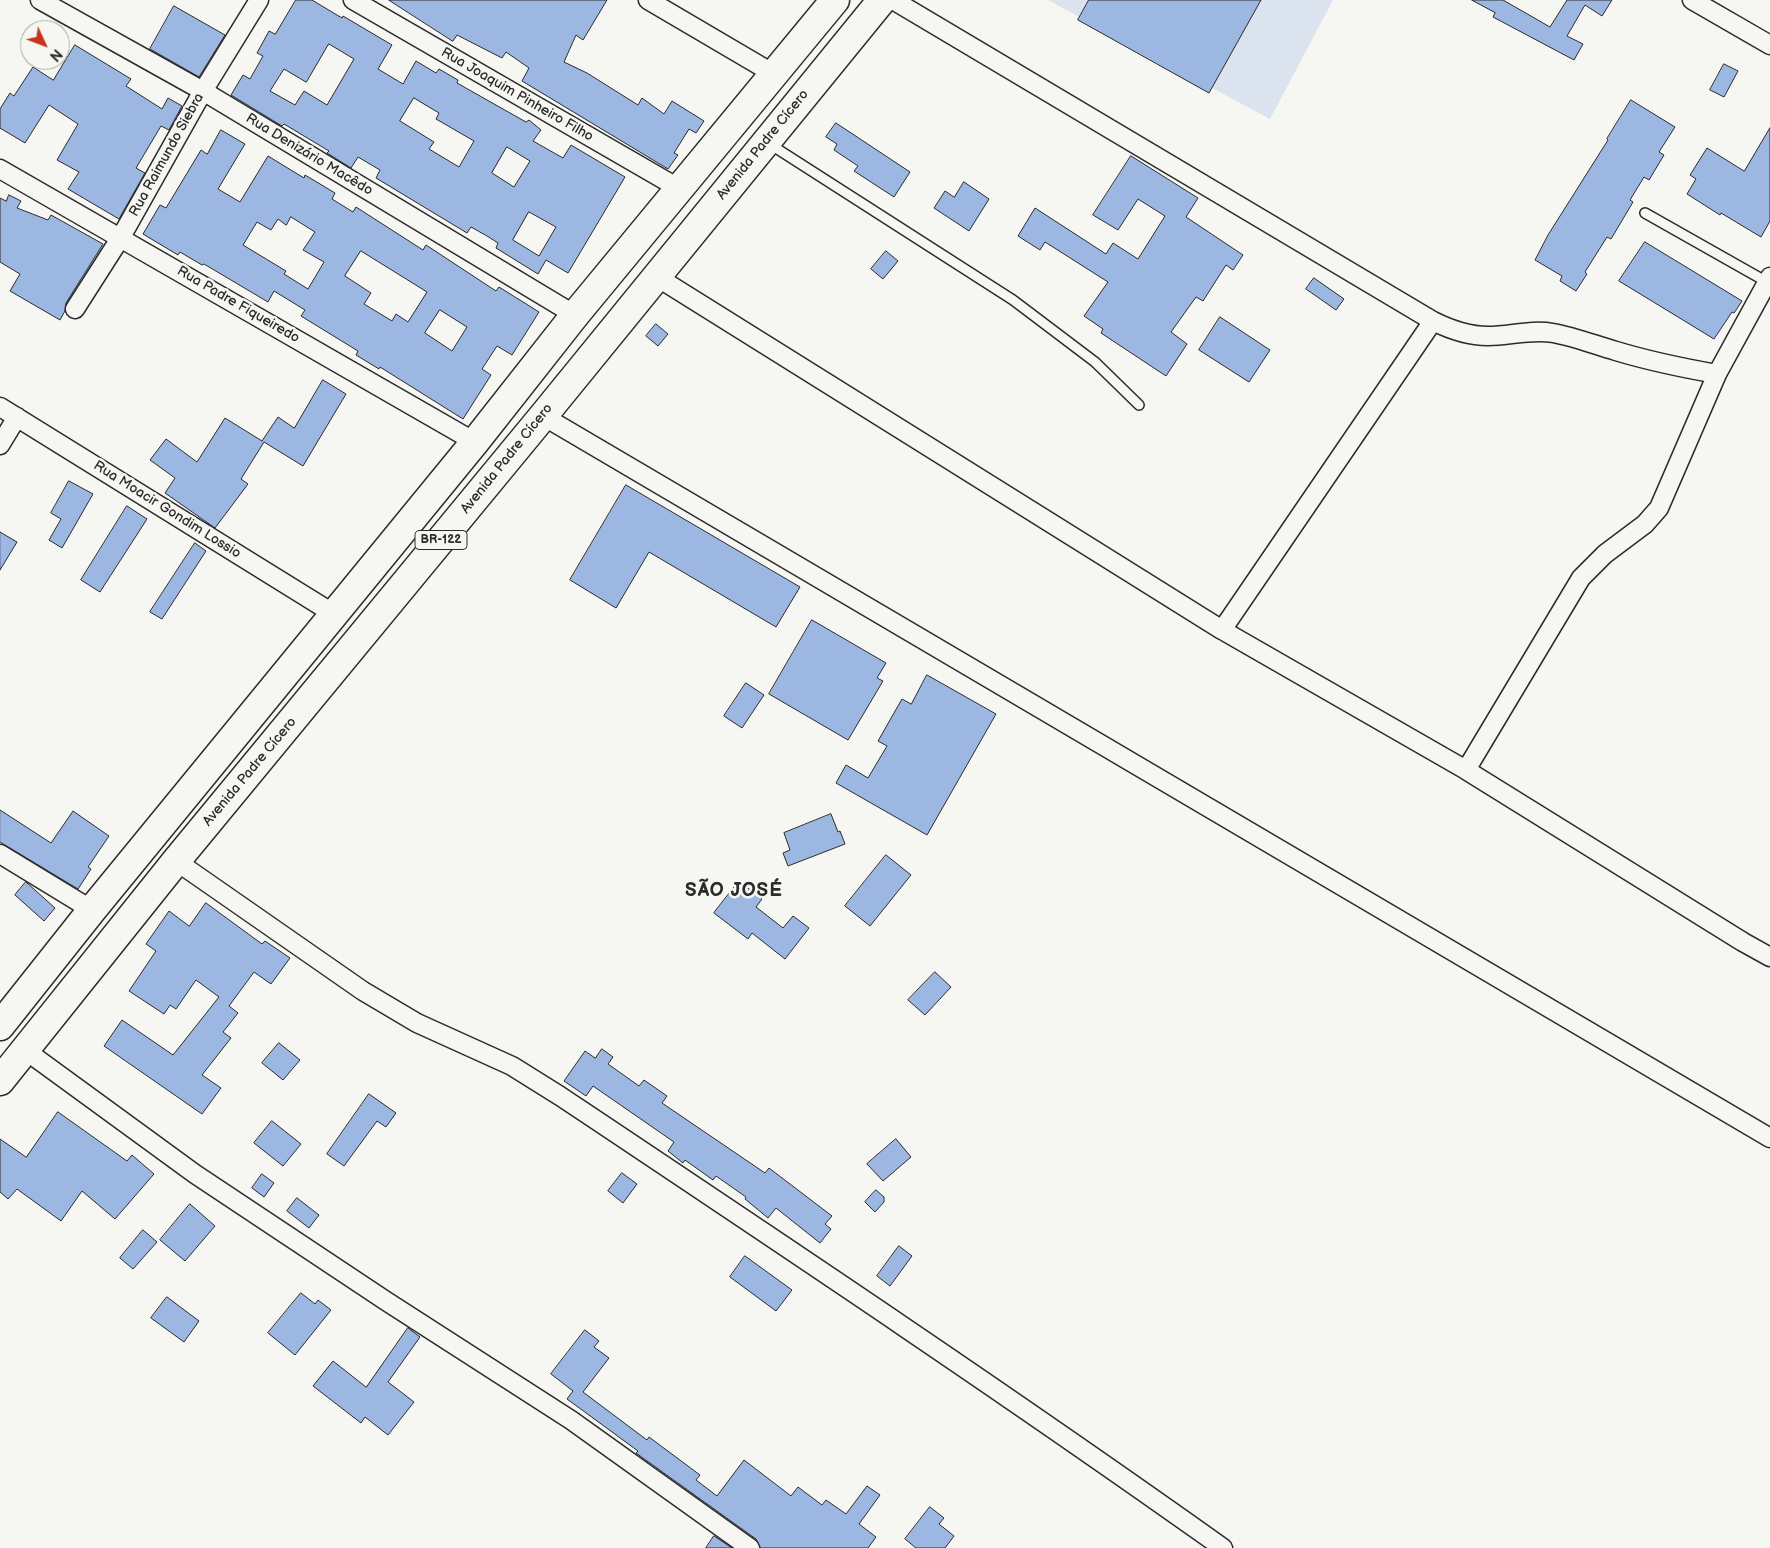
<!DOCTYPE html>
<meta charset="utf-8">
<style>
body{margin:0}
#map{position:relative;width:1770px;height:1548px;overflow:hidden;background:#f6f6f2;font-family:"Balsamiq Sans",sans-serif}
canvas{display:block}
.north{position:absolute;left:20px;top:20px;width:50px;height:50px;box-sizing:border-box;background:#f6f6f2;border:1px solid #a5a5a2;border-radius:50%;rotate:133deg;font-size:14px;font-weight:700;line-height:20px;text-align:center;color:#2b2b2b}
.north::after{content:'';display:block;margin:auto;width:18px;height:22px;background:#c8321e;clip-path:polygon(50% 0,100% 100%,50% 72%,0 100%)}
</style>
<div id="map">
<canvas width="1770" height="1548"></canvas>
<div class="north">N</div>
</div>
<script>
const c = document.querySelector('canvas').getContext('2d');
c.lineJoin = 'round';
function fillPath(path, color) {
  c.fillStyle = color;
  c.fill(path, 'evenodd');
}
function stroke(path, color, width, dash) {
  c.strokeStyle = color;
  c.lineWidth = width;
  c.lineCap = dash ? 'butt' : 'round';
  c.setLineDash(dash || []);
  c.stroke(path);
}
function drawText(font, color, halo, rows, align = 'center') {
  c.font = font + ' "Balsamiq Sans",sans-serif';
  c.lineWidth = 5;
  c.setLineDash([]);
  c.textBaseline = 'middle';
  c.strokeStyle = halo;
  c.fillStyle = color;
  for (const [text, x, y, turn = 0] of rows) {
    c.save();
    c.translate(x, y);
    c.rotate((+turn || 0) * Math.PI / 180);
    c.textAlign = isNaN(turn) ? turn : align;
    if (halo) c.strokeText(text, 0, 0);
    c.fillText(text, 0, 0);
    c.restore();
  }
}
fillPath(new Path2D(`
 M1048,0h285l-63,119z`), '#dbe3ee');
const building = new Path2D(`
 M296,0h16l30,18 1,-2 49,29 -14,24 25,15 13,-23 20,12 3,-4 19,11 -1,3 69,39 3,-2 12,10 -8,11 30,17 8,-13 54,32 -57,96 -22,-13 -8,14 -42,-26 2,-5 -11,-7 -16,-9 -4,6 -91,-55 4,-8 -22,-13 -7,11 -24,-15 2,-2 -45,-27 -2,2 -51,-31 12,-20 7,4 13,-23 -6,-3 12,-22 6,3zM329,44l25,15 -27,46 -23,-14 -9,14 -25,-14 14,-22 22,13zM414,98l25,15 -3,6 38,22 -15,26 -30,-18 5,-7 -34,-21zM507,147l23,14 -16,26 -22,-14zM529,212l27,15 -17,29 -26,-16z
 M389,0h218l-24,40 -7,-5 -12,27 23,11 51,32 4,-7 22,16 8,-13 32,20 -8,12 -7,-4 -15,24 4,2 -10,14 -146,-88 7,-13 -23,-16 -4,6 -45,-23 -4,6z
 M1089,0h172l-52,93 -131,-73z
 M1472,0h31l47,27 17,-27h45l-10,16 -17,-11 -18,31 16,8 -9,16 -81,-43 2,-4z
 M174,6l51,29 -26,42 -49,-28z
 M75,45l56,34 -5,7 36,23 6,-11 14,8 -13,24 -8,-4 -25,42 9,5 -26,46 -51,-30 11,-17 -22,-12 21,-36 -29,-19 -24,38 -25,-15v-19l10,-16 4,3 19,-29 20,13z
 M1724,64l14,7 -14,26 -14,-7z
 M1631,100l44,27 -16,25 5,3 -15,25 -5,-3 -14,23 3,2 -22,37 -4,-2 -22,35 2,2 -11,17 -16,-10 2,-5 -27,-16 13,-25 60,-95 -1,-1z
 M836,123l74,49 -16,25 -40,-26 4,-5 -24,-16 3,-6 -11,-7z
 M1770,128v93l-9,16 -40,-24 -1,2 -33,-21 9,-15 -6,-4 17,-27 37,23z
 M221,130l24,14 -27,45 22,13 28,-46 36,22 1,-3 30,18 -3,6 21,13 3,-5 67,43 3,-5 70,46 3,-4 40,25 -27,43 -15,-9 -15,23 9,6 -28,44 -83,-52 -1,2 -23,-14 2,-4 -57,-35 4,-6 -31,-19 -6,11 -64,-38 -2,1 -22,-13 -2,3 -35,-21 17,-29 6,3 35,-58 6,4zM291,217l24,15 -12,18 21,12 -16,27 -24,-15 2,-3 -43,-26 14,-23 14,8 7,-11 8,6zM361,251l66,41 -19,30 -12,-8 -4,7 -28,-17 7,-11 -26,-17zM440,310l27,17 -15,24 -27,-18z
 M1131,156l67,42 -12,19 57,38 -10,15 -7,-5 -23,36 -7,-4 -25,35 16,12 -21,32 -65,-43 2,-4 -19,-13 24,-34 -63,-40 -5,8 -22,-14 17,-28 71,46 7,-11 25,16 27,-43 -27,-17 -20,31 -25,-15z
 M964,182l25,17 -20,32 -35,-23 11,-17 9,6z
 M9,195l12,6 -4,7 31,12 3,-5 52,29 -37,59 -1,8 -5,9 -50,-29 10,-17 -20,-12v-64l6,3z
 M1645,242l97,59 -8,12 -2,-1 -18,27 -95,-58z
 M886,251l12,10 -15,18 -12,-10z
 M1314,278l30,21 -8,11 -30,-21z
 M1220,317l50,33 -21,32 -50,-32z
 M656,324l12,10 -10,12 -12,-10z
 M323,380l23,14 -43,72 -39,-24 -23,37 7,5 -33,44 -50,-35 10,-15 -25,-18 16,-21 31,23 28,-44 37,23 16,-24 16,11z
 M69,481l24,13 -31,54 -13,-8 12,-21 -10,-6z
 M626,485l174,102 -24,40 -127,-75 -33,56 -46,-28z
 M127,506l20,13 -47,73 -19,-12z
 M0,532l17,10 -17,28z
 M195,543l11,8 -44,68 -12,-7z
 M812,620l74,43 -9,15 6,3 -35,59 -79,-46z
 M927,675l69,39 -69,121 -91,-52 10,-18 22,13 19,-32 -9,-5 24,-42 9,5z
 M746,683l18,12 -22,33 -18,-12z
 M0,810l51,33 22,-32 36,25 -21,31 3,2 -13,20 -78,-47z
 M831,814l7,18 2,-1 5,13 -57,22 -5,-13 7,-3 -6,-17z
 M886,855l25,20 -41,51 -25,-20z
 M739,881l23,18 -6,8 27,21 10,-12 16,12 -24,31 -33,-26 -4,6 -34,-26z
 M26,882l29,26 -11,13 -29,-26z
 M206,903l56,41 3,-3 25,17 -19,26 -17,-12 -25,34 9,7 -15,19 8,6 -29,37 19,13 -19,26 -98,-68 18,-26 51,35 46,-58 -23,-17 -20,29 -6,-4 -6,9 -35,-23 27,-40 -10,-7 23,-33 20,15z
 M935,972l16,15 -26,28 -17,-15z
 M279,1043l21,17 -17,20 -21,-17z
 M602,1049l11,8 -5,7 31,22 5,-6 23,16 -5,7 103,70 4,-5 63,48 -7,8 6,5 -11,14 -44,-35 -8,10 -23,-19 1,-2 -30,-21 -3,4 -28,-20 -2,3 -15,-12 6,-9 -81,-56 -7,10 -22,-15 21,-30 10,7z
 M369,1094l27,19 -10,14 -9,-6 -33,45 -17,-12z
 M58,1112l69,49 5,-6 22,19 -39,45 -33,-28 -21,30 -44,-32 -9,10 -8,-7v-53l26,18z
 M272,1121l29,23 -18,22 -29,-23z
 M896,1139l15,18 -28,24 -16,-17z
 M622,1173l15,11 -14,19 -15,-12z
 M262,1174l12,9 -10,14 -12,-9z
 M876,1190l8,7v5l-9,10 -10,-10z
 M297,1198l22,17 -10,13 -22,-17z
 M190,1204l25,22 -30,35 -25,-21z
 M143,1230l14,12 -24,27 -13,-11z
 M899,1246l13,10 -22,30 -13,-10z
 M745,1256l47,34 -16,21 -46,-34z
 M301,1293l14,11 3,-4 13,10 -36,45 -27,-22z
 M167,1297l32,24 -15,21 -33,-24z
 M408,1328l12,9 -32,45 26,20 -26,33 -23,-18 -4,6 -48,-37 20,-25 33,26z
 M585,1330l14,11 -5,6 15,11 -26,34 64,48 2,-3 51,38 -4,5 21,16 27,-36 47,36 7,-9 24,18 4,-5 20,14 21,-28 13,9 -21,29 17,13 -8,11h-108l-4,-9 -120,-86 2,-2 -71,-52 6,-8 -22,-17z
 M930,1507l14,11 -5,6 15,12 -9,12h-29l-11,-9z
 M714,1536l18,12h-26z`);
fillPath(building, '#9db7e3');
stroke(building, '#2b2b2b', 1);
const service = new Path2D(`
 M768,143l245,157 82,62 44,43
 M1645,213l122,69`);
const minor = new Path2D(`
 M40,0l163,91 372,224
 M353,0l327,189
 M648,0l126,74
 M893,0l540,321c18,9 35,15 55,15 22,0 43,-7 65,-3 22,4 42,12 63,18 33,10 67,17 101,23
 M1692,0l78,45
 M0,169l475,273
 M657,277l565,353 244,140 277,172 27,15
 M75,309l46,-72 82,-146 56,-91
 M0,407l334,207
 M543,416l1227,722
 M0,445l17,-28
 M1222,630l211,-309
 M1466,770l115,-192 24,-24 40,-30 14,-16 58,-134 53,-97
 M0,854l92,56
 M176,861l187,130 54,32 95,43 48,30c223,149 445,297 663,452
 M25,1050l170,124 191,127 185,119 179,128`);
const trunk = new Path2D(`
 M0,1026l92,-116 383,-468 100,-127 260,-315
 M0,1081l176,-220 367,-445 339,-416`);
stroke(service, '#2b2b2b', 12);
stroke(minor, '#2b2b2b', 21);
stroke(trunk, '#2b2b2b', 31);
stroke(service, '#f6f6f2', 9);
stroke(minor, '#f6f6f2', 18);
stroke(trunk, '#f6f6f2', 28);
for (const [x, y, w] of [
 [441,540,52]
]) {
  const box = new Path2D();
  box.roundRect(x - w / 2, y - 9.5, w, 19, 4);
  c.fillStyle = '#f6f6f2';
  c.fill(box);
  stroke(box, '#2b2b2b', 1);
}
drawText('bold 12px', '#2b2b2b', null, [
 ["BR-122",441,540]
]);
drawText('14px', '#2b2b2b', '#f6f6f2', [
 ["Rua Joaquim Pinheiro Filho",517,95,30],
 ["Avenida Padre Cícero",763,145,-51],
 ["Rua Raimundo Siebra",167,155,-61],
 ["Rua Denizário Macêdo",309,155,31],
 ["Rua Padre Fiqueiredo",238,305,30],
 ["Avenida Padre Cícero",507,459,-51],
 ["Rua Moacir Gondim Lossio",167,510,32],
 ["Avenida Padre Cícero",250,772,-50]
]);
c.letterSpacing = '1px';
drawText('bold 19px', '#2b2b2b', '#f6f6f2', [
 ["SÃO JOSÉ",734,891]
]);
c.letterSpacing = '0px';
</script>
